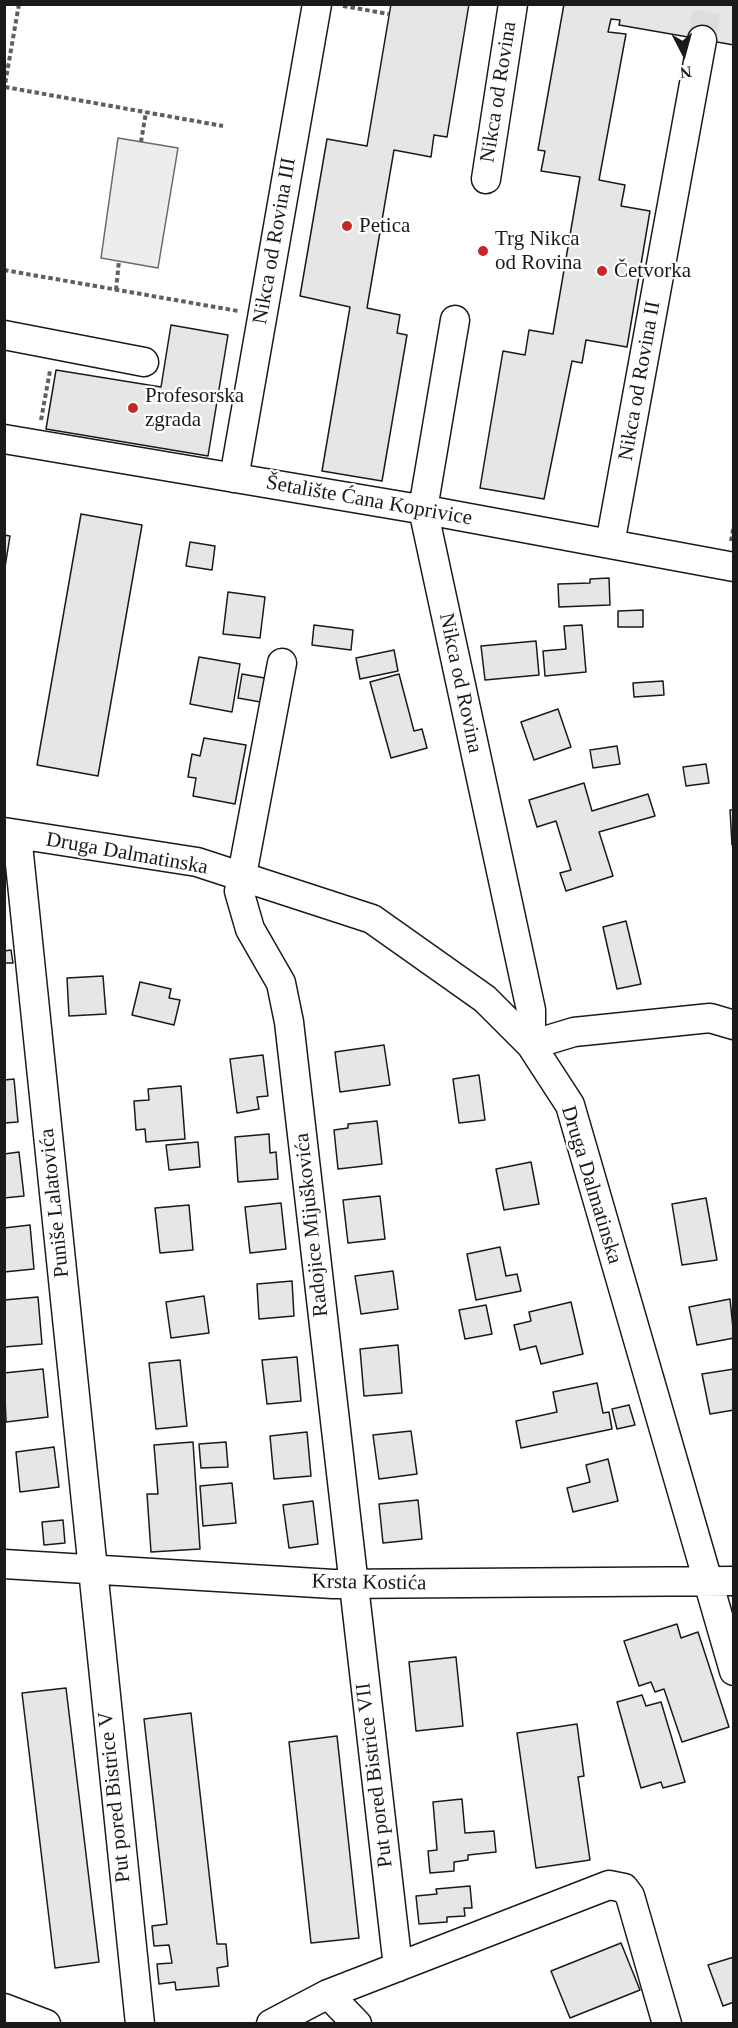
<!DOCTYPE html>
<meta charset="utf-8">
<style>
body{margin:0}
#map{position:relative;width:738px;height:2028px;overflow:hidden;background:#fff;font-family:"Times New Roman",serif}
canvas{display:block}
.frame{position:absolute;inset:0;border:6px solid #1a1a1a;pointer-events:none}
.north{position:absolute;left:654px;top:24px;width:60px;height:60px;-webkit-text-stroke:4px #fff;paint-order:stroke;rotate:174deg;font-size:16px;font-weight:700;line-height:24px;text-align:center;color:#1a1a1a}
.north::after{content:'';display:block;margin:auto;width:21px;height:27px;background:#1a1a1a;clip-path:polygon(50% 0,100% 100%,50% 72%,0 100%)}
</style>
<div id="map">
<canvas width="738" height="2028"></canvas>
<div class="frame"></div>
<div class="north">N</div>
</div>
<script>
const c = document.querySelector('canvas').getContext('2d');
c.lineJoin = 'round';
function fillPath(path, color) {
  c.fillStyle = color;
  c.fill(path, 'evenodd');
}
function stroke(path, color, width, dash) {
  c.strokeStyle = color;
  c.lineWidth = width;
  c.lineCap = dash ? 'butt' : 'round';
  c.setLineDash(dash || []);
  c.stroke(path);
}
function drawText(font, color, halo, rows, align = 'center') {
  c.font = font + ' "Times New Roman",serif';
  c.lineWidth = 4.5;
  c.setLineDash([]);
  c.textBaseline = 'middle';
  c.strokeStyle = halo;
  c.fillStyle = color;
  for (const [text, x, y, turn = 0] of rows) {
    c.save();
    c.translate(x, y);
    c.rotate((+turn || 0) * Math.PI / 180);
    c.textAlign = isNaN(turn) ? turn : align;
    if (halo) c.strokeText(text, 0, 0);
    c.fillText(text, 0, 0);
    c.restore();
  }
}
const green = new Path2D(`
 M118,138l60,10 -20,120 -57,-10z`);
fillPath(green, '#ededed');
stroke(green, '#6a6a6a', 1.5);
const building = new Path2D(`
 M391,4h78l-22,133 -13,-2 -3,22 -37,-7 -27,158 33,7 -3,18 10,2 -25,146 -60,-10 28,-164 -50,-11 27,-157 40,7z
 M564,4h170v41l-115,-20 1,-5 -9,-1 -3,13 18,2 -27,146 26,5 -4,21 29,5 -23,136 -41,-7 -4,23 -10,-2 -28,138 -64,-11 23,-137 22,4 4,-25 24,4 27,-157 -39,-6 4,-20 -7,-1z
 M171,325l57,10 -20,121 -162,-27 10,-59 105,17z
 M81,514l61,11 -44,251 -61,-11z
 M4,535l6,1 -5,31 -1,-1z
 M190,542l25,4 -3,24 -26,-4z
 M609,578l1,27 -51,2 -1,-23 32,-1v-4z
 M228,592l37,5 -5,41 -37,-4z
 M643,610v17h-25v-16z
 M314,625l39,5 -2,20 -39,-5z
 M582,625l4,47 -41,4 -2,-25 23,-2 -2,-23z
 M536,641l3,34 -54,5 -4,-34z
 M394,650l4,21 -38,8 -4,-21z
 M199,657l41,7 -8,48 -42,-8z
 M242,674l28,5 -4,24 -28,-5z
 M399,674l15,57 8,-2 5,19 -36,10 -21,-76z
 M663,681l1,14 -30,2 -1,-14z
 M558,709l13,38 -37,13 -13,-38z
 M204,738l42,7 -11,59 -42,-8 3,-18 -8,-1 4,-23 8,2z
 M617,746l3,18 -27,4 -3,-18z
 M706,764l3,19 -23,3 -3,-19z
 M584,783l8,28 56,-17 7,22 -56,16 14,44 -47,15 -6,-18 11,-3 -15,-49 -19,6 -8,-27z
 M730,810h4v35h-2z
 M626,921l15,63 -24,5 -14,-62z
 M11,950l2,13h-9v-12z
 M103,976l3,38 -37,2 -2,-38z
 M140,982l31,7 -2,9 11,2 -6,25 -42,-10z
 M384,1045l6,40 -50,7 -5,-40z
 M263,1055l5,41 -11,1 2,12 -22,4 -7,-54z
 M479,1075l6,45 -26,3 -6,-44z
 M14,1079l4,43 -14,1v-43z
 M181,1086l4,53 -39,3 -1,-13 -9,1 -2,-29 15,-1 -1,-11z
 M377,1121l5,43 -44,5 -4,-39 14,-2v-4z
 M269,1134l1,19 6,-1 2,27 -40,3 -3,-45z
 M198,1142l2,25 -31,3 -3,-25z
 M19,1152l5,44 -20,2v-44z
 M531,1162l8,42 -35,6 -8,-41z
 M380,1196l5,43 -37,4 -5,-43z
 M706,1198l11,62 -35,5 -10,-61z
 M281,1203l5,46 -36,4 -5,-46z
 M189,1205l4,45 -33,3 -5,-45z
 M30,1225l4,44 -30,3v-44z
 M500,1247l6,29 11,-2 4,17 -45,9 -9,-46z
 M393,1271l5,38 -37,5 -6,-38z
 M292,1281l2,35 -35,3 -2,-35z
 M204,1296l5,37 -38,5 -5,-36z
 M38,1297l4,47 -38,3v-47z
 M730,1299l4,39 -37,7 -8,-38z
 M571,1302l12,52 -42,10 -5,-18 -16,4 -6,-25 17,-4 -2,-9z
 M486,1305l6,29 -27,5 -6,-29z
 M398,1345l4,48 -38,3 -4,-47z
 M297,1357l4,44 -34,3 -5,-44z
 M180,1360l7,66 -31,3 -7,-66z
 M43,1369l5,48 -42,5 -2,-49z
 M734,1369v41l-24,4 -8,-40z
 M597,1383l6,30 6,-1 3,17 -91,19 -5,-27 41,-9 -4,-20z
 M629,1405l6,20 -18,4 -5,-20z
 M411,1431l6,43 -38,5 -6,-44z
 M307,1432l4,44 -37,3 -4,-43z
 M193,1442l7,107 -49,3 -4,-58h11l-4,-49z
 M226,1442l2,25 -27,1 -2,-24z
 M54,1447l5,40 -39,5 -4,-40z
 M608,1459l10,42 -45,11 -6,-24 23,-6 -4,-17z
 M232,1483l4,40 -33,3 -3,-40z
 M418,1500l4,39 -39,4 -4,-39z
 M313,1501l5,43 -29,4 -6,-43z
 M63,1520l2,23 -21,2 -2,-23z
 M677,1624l4,14 17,-6 31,95 -47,15 -18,-53 -9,3 -4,-10 -12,4 -15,-45z
 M456,1657l7,69 -47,5 -7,-69z
 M66,1688l33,274 -44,6 -33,-275z
 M642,1695l4,11 15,-4 24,80 -22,6 -2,-6 -20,6 -24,-86z
 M191,1713l26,231h9l2,22 -11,2 2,18 -43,4 -1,-8 -16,2 -2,-20 15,-1 -3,-18 -15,1 -2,-20 15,-2 -23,-205z
 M577,1724l7,52 -6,1 12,83 -54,8 -19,-135z
 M337,1736l22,202 -48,5 -22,-201z
 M462,1799l3,34 29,-2 2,21 -28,3v5l-14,2v9l-24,2 -2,-22 9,-1 -4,-48z
 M470,1886l2,22h-8l1,8 -18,1v5l-28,2 -3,-28 21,-2 -1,-5z
 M621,1943l19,47 -70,28 -19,-47z
 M734,1957v45l-11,4 -15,-41z`);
fillPath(building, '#e6e6e6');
stroke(building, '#1a1a1a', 1.5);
stroke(new Path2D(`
 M702,40l6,-36`), '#ddd', 28, [28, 14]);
const minor = new Path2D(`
 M486,179l27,-175
 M455,320l-32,189 108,501v35l43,-13 136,-14 24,7
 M4,335l140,27
 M4,439l433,73 297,55
 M234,478l83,-474
 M610,544l92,-504
 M282,663l-43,228 11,38 31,54 8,39 109,945
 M4,832l193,30 175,57 113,80 46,46 39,60 164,566
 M17,835l123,1189
 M4,1564l329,20 401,-3
 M328,1994l29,30
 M4,2008l42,16
 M271,2024l57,-30 281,-109 15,3 6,8 37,128`);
stroke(minor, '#1a1a1a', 31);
stroke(new Path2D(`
 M343,6l46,8
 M5,87l218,39
 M4,90l15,-86
 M141,142l5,-30
 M4,270l234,41
 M116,290l3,-29
 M41,420l9,-49
 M731,541l3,-16`), '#5f5f5f', 4, [4.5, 3]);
stroke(minor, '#fff', 28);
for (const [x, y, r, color] of [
 [347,226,6,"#c62828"],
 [483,251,6,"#c62828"],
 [602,271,6,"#c62828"],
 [133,408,6,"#c62828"]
]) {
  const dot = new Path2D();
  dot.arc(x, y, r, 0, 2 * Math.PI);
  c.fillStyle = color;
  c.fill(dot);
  stroke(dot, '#fff', 2);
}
drawText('21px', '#1a1a1a', '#fff', [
 ["Nikca od Rovina",499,92,-81],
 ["Nikca od Rovina III",275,241,-80],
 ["Nikca od Rovina II",640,381,-80],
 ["Šetalište Ćana Koprivice",369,501,10],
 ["Nikca od Rovina",460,683,78],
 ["Druga Dalmatinska",127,854,10],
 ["Druga Dalmatinska",591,1185,73],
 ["Puniše Lalatovića",55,1203,-96],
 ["Radojice Mijuškovića",312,1225,-96],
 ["Krsta Kostića",369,1583,1],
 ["Put pored Bistrice VII",375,1775,-97],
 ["Put pored Bistrice V",115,1797,-96]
]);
drawText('21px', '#1a1a1a', '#fff', [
 ["Petica",359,226],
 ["Trg Nikca",495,239],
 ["od Rovina",495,263],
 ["Četvorka",614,271],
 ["Profesorska",145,396],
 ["zgrada",145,420]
], 'left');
</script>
